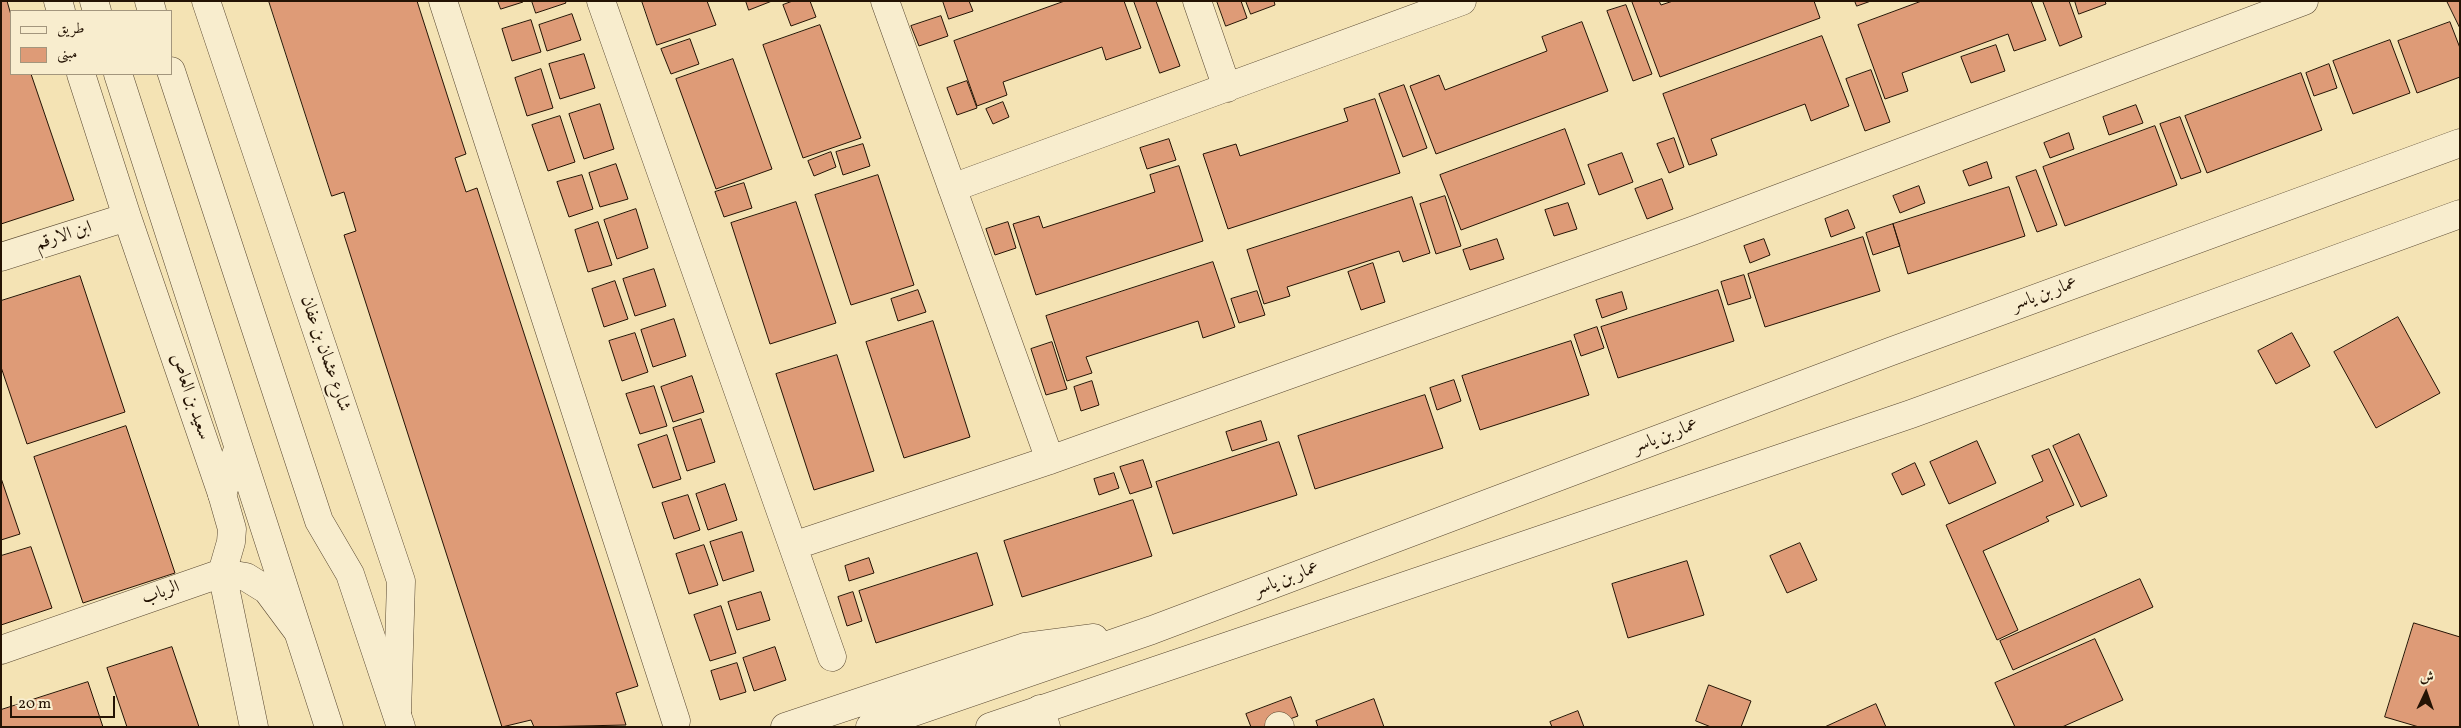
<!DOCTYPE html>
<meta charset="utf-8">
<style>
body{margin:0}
#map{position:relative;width:2461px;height:728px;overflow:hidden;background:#f4e3b4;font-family:Vollkorn,Amiri,serif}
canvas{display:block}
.frame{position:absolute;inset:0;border:2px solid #241304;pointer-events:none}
.legend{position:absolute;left:10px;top:10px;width:162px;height:65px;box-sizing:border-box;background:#f8edce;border:1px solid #a3967d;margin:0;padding:6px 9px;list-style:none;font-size:15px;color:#241304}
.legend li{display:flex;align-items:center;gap:10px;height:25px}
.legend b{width:25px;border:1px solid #a3967d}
.north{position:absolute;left:2401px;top:668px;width:50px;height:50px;-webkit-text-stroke:4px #f8edce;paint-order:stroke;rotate:3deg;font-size:14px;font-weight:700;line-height:20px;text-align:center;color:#241304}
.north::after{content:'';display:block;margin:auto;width:18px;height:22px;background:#241304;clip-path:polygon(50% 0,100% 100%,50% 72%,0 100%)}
.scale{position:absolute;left:10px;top:696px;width:105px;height:22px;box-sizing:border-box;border:2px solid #241304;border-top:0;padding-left:6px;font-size:15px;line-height:18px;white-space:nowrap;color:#241304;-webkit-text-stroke:4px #f8edce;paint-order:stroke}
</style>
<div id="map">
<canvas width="2461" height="728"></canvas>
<div class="frame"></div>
<ul class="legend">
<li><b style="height:6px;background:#f8edce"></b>طريق</li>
<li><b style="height:14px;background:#de9b77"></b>مبنى</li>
</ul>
<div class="north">ش</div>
<div class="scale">20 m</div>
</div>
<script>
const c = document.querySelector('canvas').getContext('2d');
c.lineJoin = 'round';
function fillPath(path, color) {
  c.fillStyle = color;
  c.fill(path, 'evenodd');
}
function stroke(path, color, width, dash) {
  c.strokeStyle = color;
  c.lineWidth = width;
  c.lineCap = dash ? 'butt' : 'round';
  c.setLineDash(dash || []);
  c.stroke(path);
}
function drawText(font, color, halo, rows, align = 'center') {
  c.font = font + ' Vollkorn,Amiri,serif';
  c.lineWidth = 4.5;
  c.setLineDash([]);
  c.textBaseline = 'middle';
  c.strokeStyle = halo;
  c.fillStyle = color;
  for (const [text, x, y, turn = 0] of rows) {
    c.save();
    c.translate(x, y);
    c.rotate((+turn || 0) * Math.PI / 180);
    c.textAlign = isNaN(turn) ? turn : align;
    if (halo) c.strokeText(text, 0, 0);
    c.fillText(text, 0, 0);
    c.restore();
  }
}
const building = new Path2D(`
 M1,1h6l4,14v59h20l43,126 -73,24z
 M269,1h148l49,153 -11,4 11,34 11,-4 161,498 -22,7 10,32 -92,2 -3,-7 -29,7 -158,-492 12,-4 -12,-39 -12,4z
 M498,1h25v1l-22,7z
 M532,1h33l1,2 -30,10z
 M642,1h65l9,24 -59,20z
 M746,1h26l-23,9z
 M793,1h17l6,16 -25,9 -8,-21z
 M943,1h26l4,10 -24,8z
 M1065,1h59l17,47 -35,12 -4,-13 -99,35 4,13 -30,11 -23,-65z
 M1134,1h22l24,65 -20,7z
 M1217,1h24l6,17 -21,8z
 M1246,1h28l1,4 -24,9z
 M1635,1h24l2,4 12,-4h141l6,17 -160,59 -28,-75z
 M1855,1h16l-14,5z
 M1922,1h109l15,39 -32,11 -6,-17 -106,39 6,18 -23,8 -27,-74z
 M2043,1h26l13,36 -22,9z
 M2075,1h30l1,3 -27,10z
 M2447,1h13v27z
 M1626,5l26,69 -19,7 -26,-70z
 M572,14l9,26 -34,11 -8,-26z
 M941,16l7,20 -29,10 -8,-20z
 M531,20l10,32 -29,9 -10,-32z
 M1582,22l26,69 -172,63 -26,-68 29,-11 6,15 102,-39 -5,-14z
 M2450,22l10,26v29l-43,16 -19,-52z
 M820,25l41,113 -58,20 -40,-113z
 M1822,36l27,70 -38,15 -6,-17 -94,35 6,16 -28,10 -26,-71z
 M690,39l9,25 -28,10 -10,-25z
 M2390,40l20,53 -57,21 -20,-53z
 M1996,45l9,26 -34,12 -10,-26z
 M584,54l11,34 -35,11 -11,-35z
 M733,59l39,110 -56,20 -40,-110z
 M2329,64l8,24 -23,8 -8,-23z
 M541,69l12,39 -26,8 -12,-38z
 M1871,70l19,52 -25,9 -19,-52z
 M2301,73l21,57 -115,43 -22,-57z
 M967,81l10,27 -20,7 -10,-27z
 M1404,85l23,63 -24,9 -24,-63z
 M1375,99l25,74 -172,56 -25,-75 33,-10 4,12 108,-35 -4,-12z
 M1003,102l6,15 -16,7 -7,-15z
 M600,104l14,45 -30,10 -15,-45z
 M2136,105l7,18 -34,12 -6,-18z
 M560,116l15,46 -27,9 -16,-46z
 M2180,117l21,55 -20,7 -21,-55z
 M2155,126l22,59 -112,41 -22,-59z
 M1565,129l20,55 -124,46 -21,-55z
 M2069,133l5,16 -24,9 -6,-15z
 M1674,138l10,29 -15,6 -12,-29z
 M1169,139l7,21 -29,9 -7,-21z
 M863,144l7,22 -27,9 -7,-23z
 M831,152l5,15 -22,9 -6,-15z
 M1622,153l11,29 -34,13 -11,-30z
 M1987,162l5,16 -23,8 -6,-15z
 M616,164l12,35 -28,8 -11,-34z
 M1179,166l24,75 -167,54 -23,-71 26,-8 4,12 112,-36 -5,-17z
 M2036,170l21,55 -20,7 -21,-55z
 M582,175l11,34 -24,8 -12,-35z
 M878,175l36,110 -63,20 -36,-110z
 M1662,179l11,30 -26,10 -12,-30z
 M744,183l8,25 -28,9 -9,-25z
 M1919,186l6,17 -25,10 -7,-17z
 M2009,187l16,49 -117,38 -15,-50z
 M1445,196l16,50 -25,8 -16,-50z
 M1412,197l18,56 -27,9 -4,-11 -112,36 3,9 -26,8 -17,-54z
 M796,202l40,121 -66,21 -39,-121z
 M1568,203l9,26 -23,7 -9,-26z
 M636,209l12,39 -31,11 -13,-39z
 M1848,210l7,18 -24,9 -6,-18z
 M598,222l14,43 -24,7 -13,-42z
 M1008,222l8,26 -21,7 -9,-26z
 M1893,224l7,22 -27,9 -7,-22z
 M1863,237l17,54 -115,36 -17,-53z
 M1497,239l7,20 -34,11 -7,-20z
 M1764,239l6,16 -20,8 -6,-17z
 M1213,262l22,65 -32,11 -5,-17 -112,36 6,16 -25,8 -21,-65z
 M1373,263l12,39 -24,8 -13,-38z
 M654,269l12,37 -31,10 -12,-37z
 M1744,275l7,23 -23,7 -7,-23z
 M80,276l45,136 -98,32 -26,-77v-66z
 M615,281l13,38 -24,8 -12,-38z
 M918,290l8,22 -28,9 -7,-22z
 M1718,290l16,51 -116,37 -17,-51z
 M1257,291l8,24 -26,8 -8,-24z
 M1622,292l5,17 -25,9 -6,-18z
 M2398,317l42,76 -64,35 -42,-76z
 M674,319l12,37 -33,11 -12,-37z
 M933,321l37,116 -66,21 -38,-116z
 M1597,327l7,21 -23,8 -7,-21z
 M635,333l13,39 -26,9 -13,-40z
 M2292,333l18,33 -34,18 -18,-33z
 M1571,341l18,54 -109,35 -18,-54z
 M1052,342l15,47 -21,6 -15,-46z
 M837,355l37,116 -60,19 -38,-116z
 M692,376l12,36 -31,10 -12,-35z
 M1454,380l7,21 -24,9 -7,-22z
 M1092,381l7,24 -18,6 -7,-24z
 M654,386l13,40 -27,8 -14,-40z
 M1425,395l18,53 -128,41 -17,-53z
 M701,419l14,43 -28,9 -14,-43z
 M1261,421l6,19 -35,11 -6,-19z
 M126,426l49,147 -92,30 -49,-146z
 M2079,434l28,62 -26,11 -28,-61z
 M667,435l14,44 -28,9 -15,-43z
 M1977,441l19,42 -47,21 -19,-42z
 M1279,442l18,53 -124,39 -17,-52z
 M2049,449l25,56 -28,12 3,4 -66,30 35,79 -21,10 -51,-115 97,-44 -11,-25z
 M1143,460l9,27 -22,7 -10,-27z
 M1915,463l10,22 -23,10 -10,-21z
 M1114,473l5,15 -20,7 -5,-16z
 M1,478l19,56 -19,6z
 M725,484l12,36 -29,10 -12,-36z
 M688,495l12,35 -26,9 -12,-36z
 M1133,500l19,56 -130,41 -18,-56z
 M742,532l12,39 -31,10 -13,-39z
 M1800,543l17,37 -30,13 -17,-37z
 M704,545l14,40 -29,9 -13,-40z
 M31,547l21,61 -51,17v-69z
 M977,553l16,52 -117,38 -17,-52z
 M869,558l5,15 -25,8 -4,-15z
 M1687,561l17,54 -76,23 -16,-54z
 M2140,579l13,28 -140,63 -13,-29z
 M761,592l9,28 -33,10 -9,-28z
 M853,592l9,29 -15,5 -9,-29z
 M721,606l15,47 -26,8 -16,-46z
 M2414,623l46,14v90h-41l-34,-10z
 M2095,639l28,61 -61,27h-47l-20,-44z
 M172,647l27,80h-72l-20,-59z
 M775,647l11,33 -32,11 -11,-33z
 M737,663l9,29 -26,8 -9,-29z
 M88,682l15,45h-102v-17z
 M1709,685l42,16 -10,26h-30l-15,-6z
 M1291,697l7,19 -30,11h-17l-5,-13z
 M1374,699l10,28h-66l-2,-6z
 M1876,704l10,23h-61z
 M1578,711l6,16h-32l-2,-5z`);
fillPath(building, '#de9b77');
stroke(building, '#241304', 1);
const minor = new Path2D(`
 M58,1l3,10
 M206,1l195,580 -4,132
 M443,1l233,720
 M601,1l231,656
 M885,1l165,459
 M1197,1l30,87
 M81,74l46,143 95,277 10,35 -1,13 -9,31 32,154
 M952,188l510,-187
 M1,257l126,-40
 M793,546l257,-86 642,-229 612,-230
 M1,650l221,-77 24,4 21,13 29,39
 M1040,709l6,18
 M1279,726l1,1`);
const tertiary = new Path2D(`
 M94,1l3,10
 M149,1l3,10
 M171,71l148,450 31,53 51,153
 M118,74l211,653
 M222,494l16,-45
 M785,727l240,-80 69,-9
 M870,727l282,-97 740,-279 568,-208
 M990,727l921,-313 549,-200`);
stroke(minor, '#584730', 29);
stroke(tertiary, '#584730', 29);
stroke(minor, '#f8edce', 28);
stroke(tertiary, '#f8edce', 28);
drawText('18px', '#241304', '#f8edce', [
 ["ابن الارقم",64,237,-18],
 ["عمار بن ياسر",2045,295,-20],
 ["شارع عثمان بن عفان",324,354,71],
 ["سعيد بن العاص",189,397,71],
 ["عمار بن ياسر",1666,437,-21],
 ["عمار بن ياسر",1287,580,-21],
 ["الرباب",161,594,-19]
]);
</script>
